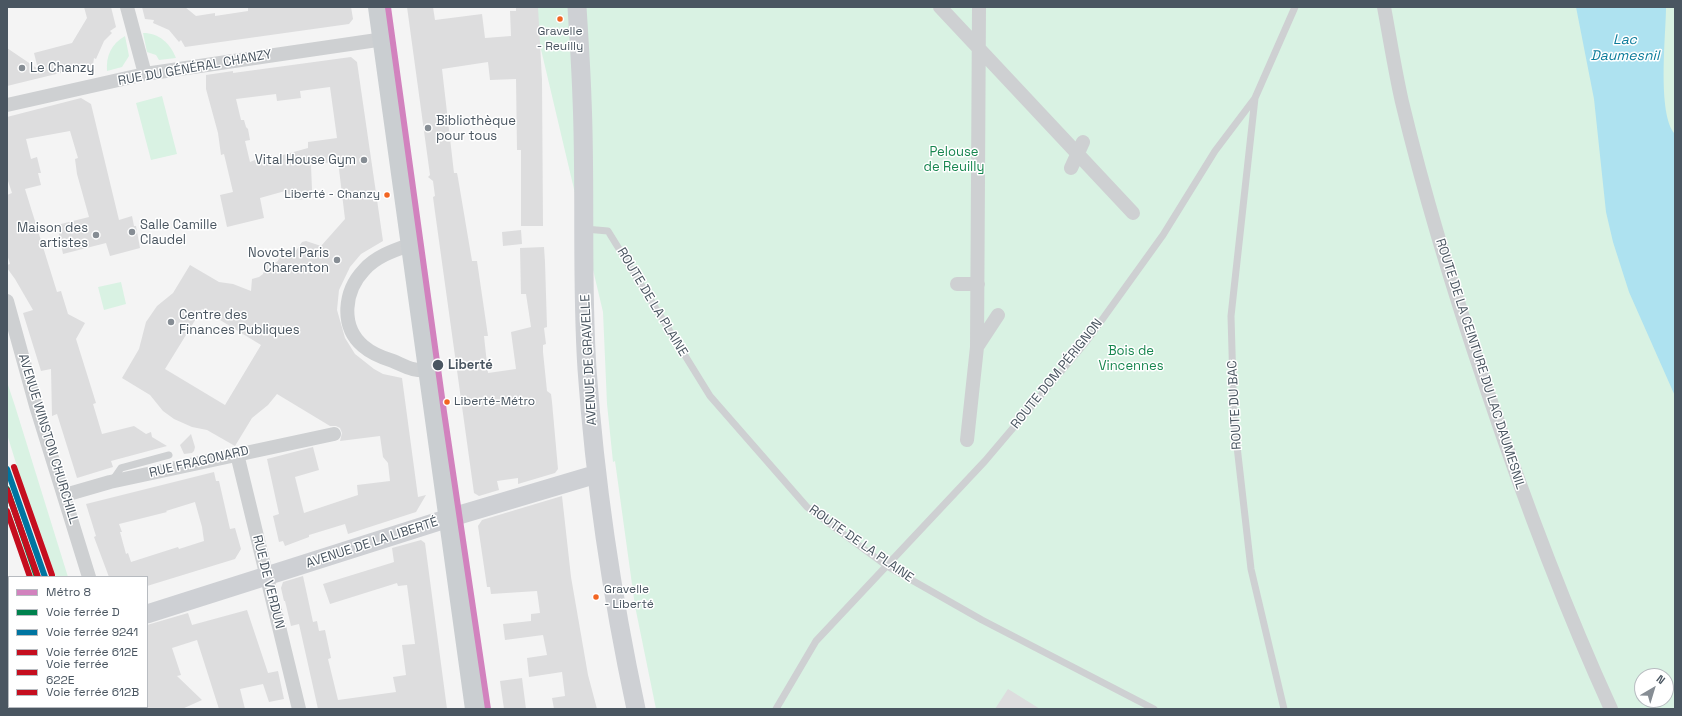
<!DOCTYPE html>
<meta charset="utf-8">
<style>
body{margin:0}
#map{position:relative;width:1682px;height:716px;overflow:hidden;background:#f4f4f4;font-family:"Space Grotesk",sans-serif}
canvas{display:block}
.frame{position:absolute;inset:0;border:8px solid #4a5661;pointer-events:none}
.legend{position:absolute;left:8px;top:576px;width:140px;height:132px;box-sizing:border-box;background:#fff;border:1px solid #b7bbc0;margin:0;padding:5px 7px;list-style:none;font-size:12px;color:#4a5661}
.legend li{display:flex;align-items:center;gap:8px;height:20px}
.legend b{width:20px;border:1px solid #b7bbc0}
.north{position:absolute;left:1634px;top:668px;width:40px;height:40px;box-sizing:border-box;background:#fff;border:1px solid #b7bbc0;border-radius:50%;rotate:38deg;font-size:11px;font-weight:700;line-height:16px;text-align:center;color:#4a5661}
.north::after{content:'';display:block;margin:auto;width:14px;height:18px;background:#868d94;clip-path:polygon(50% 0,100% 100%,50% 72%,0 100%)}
</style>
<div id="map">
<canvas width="1682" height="716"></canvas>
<div class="frame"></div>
<ul class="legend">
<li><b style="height:5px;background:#d282be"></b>Métro 8</li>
<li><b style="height:5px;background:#00824e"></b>Voie ferrée D</li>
<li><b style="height:5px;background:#0075a1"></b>Voie ferrée 9241</li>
<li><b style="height:5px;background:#c50e1f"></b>Voie ferrée 612E</li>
<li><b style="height:5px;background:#c50e1f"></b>Voie ferrée 622E</li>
<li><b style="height:5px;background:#c50e1f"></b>Voie ferrée 612B</li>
</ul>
<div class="north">N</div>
</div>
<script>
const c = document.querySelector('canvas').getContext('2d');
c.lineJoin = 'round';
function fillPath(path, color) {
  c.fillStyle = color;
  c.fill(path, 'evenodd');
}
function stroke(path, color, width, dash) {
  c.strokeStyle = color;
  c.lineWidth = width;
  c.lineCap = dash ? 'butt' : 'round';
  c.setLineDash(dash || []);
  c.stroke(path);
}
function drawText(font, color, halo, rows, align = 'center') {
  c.font = font + ' "Space Grotesk",sans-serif';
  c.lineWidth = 3;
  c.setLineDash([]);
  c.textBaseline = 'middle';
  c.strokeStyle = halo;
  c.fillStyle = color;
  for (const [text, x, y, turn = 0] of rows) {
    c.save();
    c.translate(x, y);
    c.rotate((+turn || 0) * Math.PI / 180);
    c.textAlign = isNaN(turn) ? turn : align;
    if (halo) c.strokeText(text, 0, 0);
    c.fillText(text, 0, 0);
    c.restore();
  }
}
fillPath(new Path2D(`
 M531,7h1144v702h-1019l-21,-103 -20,-145 -2,1 -6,-58 -4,-92zM1642,676h24v24h-24z
 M143,33c16,0 27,10 33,25l-17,2 -3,-5 -9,-3z
 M125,36l4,20 -7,11 -15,4c-1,-15 4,-27 18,-35z
 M162,96l15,58 -26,6 -15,-57z
 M121,282l5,22 -22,6 -6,-23z
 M7,382l8,24 53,171h-12l-29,-78 -20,-65z`), '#d9f2e3');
fillPath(new Path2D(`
 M1576,7h90c0,28 -9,107 9,127v262l-46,-104 -16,-50 -7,-30 -12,-113z`), '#aee2f0');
fillPath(new Path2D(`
 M84,7h27l5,20 -6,4 2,2 -8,8 -8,18 -2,-1 -1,7 -86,21v-38l31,21 -4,-16 38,-10 15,-25z
 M142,7h43l11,9 19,-3v3l33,-5v-3l10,-1h93l2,12 -4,5 -164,23 -4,-7 -2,2 -10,-12 -16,-7 1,-3 -9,-1z
 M407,7h26l2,13 47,-6 3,24 26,-2 -1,-25h6v-4h22l4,73 1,146h-22v-76h-4l-1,-71 -26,1 -2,-18 -46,7 12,104h3l1,5 14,83h5l11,75h-4l4,37 28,-4 -5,-37 20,-5 -5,-33h-5l-1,-46 24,-1 1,15 2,65 -3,1 2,16 -3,1v7l4,39 4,3 1,8 6,67 -3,4 -37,11v-6l-21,3 2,9 -20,6 -5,-3 -39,-281 -2,-15 2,-1 -2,-15 -5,-4 2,-2z
 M351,57l6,5 26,179 -22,13 -11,13 -11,23 -2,20 8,28 10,16 19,15 9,5 19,4 16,119 8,-2 -10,17 -68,22 -3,-10 -36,11v2l-24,9 -2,-5 -4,1 -6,-26 6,-2 -12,-55 46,-12 6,23 -24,7 9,36 54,-18 -1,-10 33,-4 -2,-18 -5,-6 -3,-21 -40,5 2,-8 -2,-5 -4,-2h-6l-53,-32 -9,11 -16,13 -17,28 -28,-16 -15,-3 -18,-8 -11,-8 -13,-16 -28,-17 17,-29 7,-27 11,-16 16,-13 17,-28 29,17 14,2 18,7 1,-12 7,-2 4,-3 4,-11 10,-1 4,-6 4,-4h10l7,-10 4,-1 15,5 24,-27 -7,-58 -27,4 1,25 -6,9 -10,1 -11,-9 -25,7 4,20 -37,9 -7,-32 13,-3 -9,-38 -3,1 -3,-22 -12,-44v-14l27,-4v2zM330,87l7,51 -29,4v6l-36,10v-3l-7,1 -15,6 -5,-21 5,-1 -2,-11 -2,-2 -2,-7h-3l-5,-21 40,-5 1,7 24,-3 -1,-7zM202,309l59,36 -36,60 -60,-36z
 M81,98l10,6 28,116 13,-4 2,10h2l4,22 -30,8 -4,-13 -43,11 -6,-29 32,-8 -12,-43 -2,-15 3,-1 -8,-27 -44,8 5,20 6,-2 4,16h-3l3,12 -16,4 32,103 4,-1 7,23 17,9 -9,16 20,64 -3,1 9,30 32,-8 12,8 5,-2 1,5 15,9 -56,15 2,6 -36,11 -20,-64 -5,2 -1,-47 -10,2 -18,-58 10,-3 -18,-31 -8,-11v-3l3,-1 -3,-10v-59l5,-2 -5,-15v-61z
 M521,230l1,14 -19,2 -1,-14z
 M191,434l4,13 -1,4 -2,2 -8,1 -4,-9z
 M214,472l2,9h3l11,48 5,-1 6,21 -6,10 -88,27v-9h-38l-15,-40 2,-1 -10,-32zM195,502l7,25 2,14 -25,8 -1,-2 -47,15 -3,-9 -2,1 -6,-22h2l-3,-8 48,-12 -1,-1z
 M562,496l9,81 17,98 9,34h-43l-2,-11 13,-2 -3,-24 -33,5 -2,-19 20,-3 -4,-20 -38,5 -2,-16 28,-3v-7l9,-1 -3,-22 -46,3 -1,-7h-3l-9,-61 4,-6z
 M421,540l4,3 22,166h-129l-19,-85 -8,2 -6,-25h-1l-3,-13 2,-6 20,-6 10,46 4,-1 2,10 6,-1 6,28 -3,1 10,41 58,-8 -3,-15 13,-2 -4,-30 13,-1 -8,-59 -9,1 -1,-3 -67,21 -7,-20 68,-21 3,-1 -2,-14z
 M247,610l21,63 10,-2 6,28 -15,3 -6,-18 -23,5 5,20h-26l-22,-69 -25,8 9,27 -4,1 25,24 -20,9h-35v-84l41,-12 4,12z
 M522,678l4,31h-22l-4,-28z
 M1008,689l32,20h-45z`), '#ddddde');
stroke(new Path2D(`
 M1255,98l-24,218 3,104 17,149 33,140
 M585,229l23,2 102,165 97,111 80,59 95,54 172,89
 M112,481l9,-13 48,-13
 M776,709l40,-68 169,-180 101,-119 77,-107 52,-84 40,-53 40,-91`), '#ced0d2', 7);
stroke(new Path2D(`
 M127,7l18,67
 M940,7l193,206
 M1384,7c6,32 11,64 18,95 23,96 52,191 84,285 37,110 77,217 125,322
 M7,105l138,-31 239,-35
 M1071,168l12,-26
 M412,244c-17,6 -36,12 -48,26 -20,21 -24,56 -1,76 8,7 20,12 30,15 16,7 19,10 37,9
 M957,284h21
 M7,301l29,105 53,171
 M977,347l21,-32
 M967,440l10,-93 2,-340
 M237,454l62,255
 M65,495l45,-13 224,-48
 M136,707l1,2`), '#ced0d2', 14);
stroke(new Path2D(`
 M577,7c2,31 4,61 5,92 4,90 -1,180 5,270 8,114 25,228 49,340
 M147,614l302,-96 148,-44
 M7,656l2,-1`), '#ced0d4', 19);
stroke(new Path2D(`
 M379,7c33,234 66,468 97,702`), '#caced1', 22);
stroke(new Path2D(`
 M7,584l2,5
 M60,707v2`), '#c9cacc', 3);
stroke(new Path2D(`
 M7,489l30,88`), '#00824e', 6);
stroke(new Path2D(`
 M7,469l38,108`), '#0075a1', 6);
stroke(new Path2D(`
 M7,490l31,87`), '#c50e1f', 6);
stroke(new Path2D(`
 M14,467l38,108`), '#c50e1f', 6);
stroke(new Path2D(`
 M7,511l23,66`), '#c50e1f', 6);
stroke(new Path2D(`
 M388,7l56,405 44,297`), '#d282be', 6);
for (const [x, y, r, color] of [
 [560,19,3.5,"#f26522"],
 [22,68,4,"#868d94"],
 [428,128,4,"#868d94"],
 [364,160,4,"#868d94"],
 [387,195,3.5,"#f26522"],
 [132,232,4,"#868d94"],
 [96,235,4,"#868d94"],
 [337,260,4,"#868d94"],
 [171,322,4,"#868d94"],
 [438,365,6,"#4a5661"],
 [447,402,3.5,"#f26522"],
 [596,597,3.5,"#f26522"]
]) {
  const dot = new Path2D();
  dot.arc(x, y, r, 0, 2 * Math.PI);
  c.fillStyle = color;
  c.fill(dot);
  stroke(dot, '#fff', 1.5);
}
drawText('12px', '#4a5661', '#fff', [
 ["Gravelle",560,32,"center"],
 ["- Reuilly",560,47,"center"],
 ["Liberté - Chanzy",380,195,"right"],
 ["Liberté-Métro",454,402],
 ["Gravelle",604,590],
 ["- Liberté",604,605]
], 'left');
drawText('13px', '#4a5661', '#fff', [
 ["Le Chanzy",30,68],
 ["Bibliothèque",436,121],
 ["pour tous",436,136],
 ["Vital House Gym",356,160,"right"],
 ["Salle Camille",140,225],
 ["Claudel",140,240],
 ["Maison des",88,228,"right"],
 ["artistes",88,243,"right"],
 ["Novotel Paris",329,253,"right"],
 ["Charenton",329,268,"right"],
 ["Centre des",179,315],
 ["Finances Publiques",179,330]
], 'left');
drawText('13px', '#4a5661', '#fff', [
 ["RUE DU GÉNÉRAL CHANZY",195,68,-10],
 ["ROUTE DE LA PLAINE",652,302,59],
 ["AVENUE DE GRAVELLE",589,360,-93],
 ["ROUTE DE LA CEINTURE DU LAC DAUMESNIL",1480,364,72],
 ["ROUTE DOM PÉRIGNON",1057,374,-51],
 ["ROUTE DU BAC",1235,405,-93],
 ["AVENUE WINSTON CHURCHILL",48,439,73],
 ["RUE FRAGONARD",199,462,-13],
 ["AVENUE DE LA LIBERTÉ",372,543,-18],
 ["ROUTE DE LA PLAINE",861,544,35],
 ["RUE DE VERDUN",268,582,76]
]);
drawText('13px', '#17864f', '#fff', [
 ["Pelouse",954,152],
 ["de Reuilly",954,167],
 ["Bois de",1131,351],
 ["Vincennes",1131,366]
]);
drawText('bold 13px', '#4a5661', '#fff', [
 ["Liberté",448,365]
], 'left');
drawText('italic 14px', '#0c7c9b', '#fff', [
 ["Lac",1625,40],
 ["Daumesnil",1625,56]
]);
</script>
